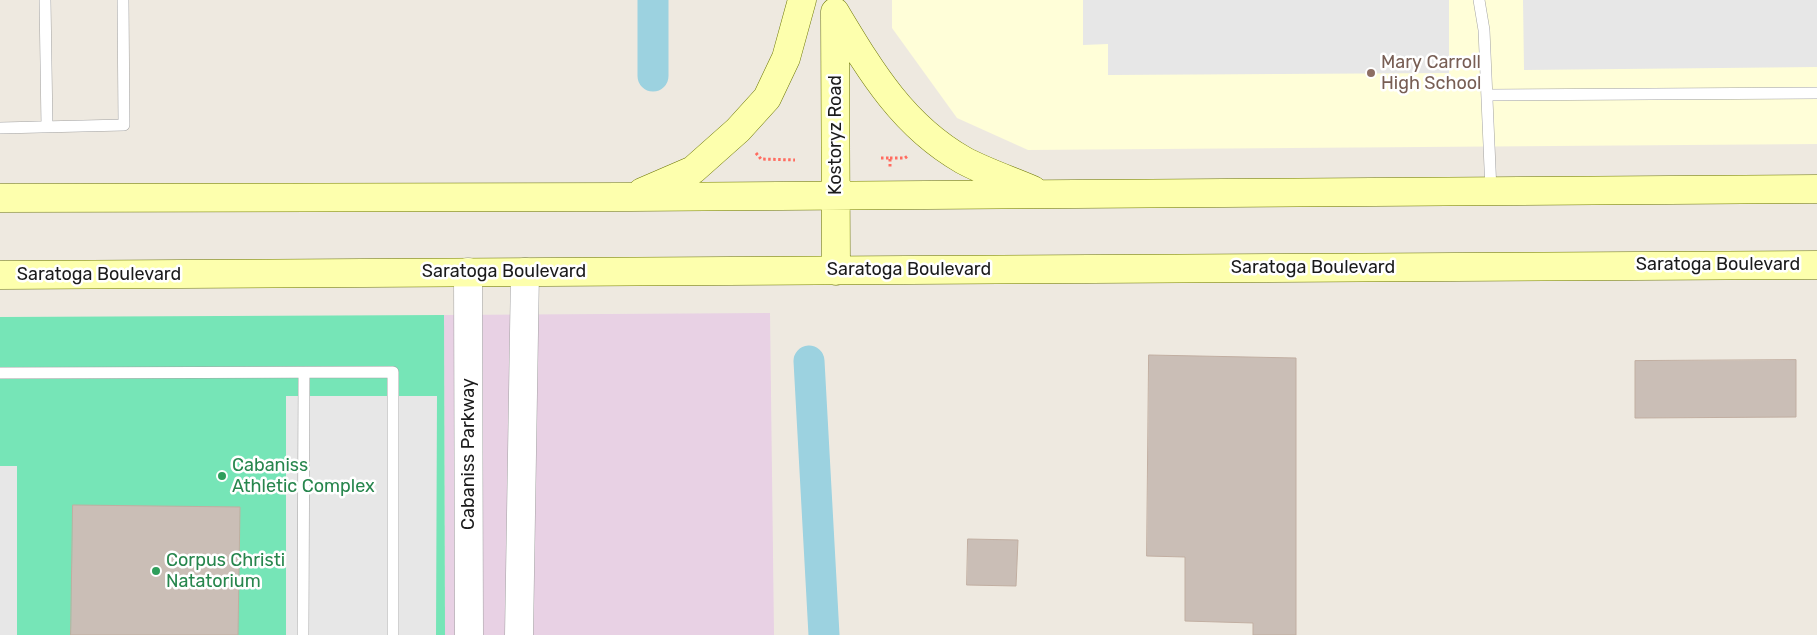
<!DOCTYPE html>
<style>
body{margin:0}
canvas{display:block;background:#eee9e0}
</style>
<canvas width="1817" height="635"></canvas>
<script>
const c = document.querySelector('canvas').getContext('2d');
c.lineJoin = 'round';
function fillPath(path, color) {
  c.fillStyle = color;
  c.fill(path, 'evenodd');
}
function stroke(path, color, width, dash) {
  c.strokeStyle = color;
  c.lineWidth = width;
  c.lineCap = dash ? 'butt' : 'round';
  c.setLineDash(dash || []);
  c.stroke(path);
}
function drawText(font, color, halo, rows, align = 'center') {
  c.font = font + ' Rubik,sans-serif';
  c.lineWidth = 5;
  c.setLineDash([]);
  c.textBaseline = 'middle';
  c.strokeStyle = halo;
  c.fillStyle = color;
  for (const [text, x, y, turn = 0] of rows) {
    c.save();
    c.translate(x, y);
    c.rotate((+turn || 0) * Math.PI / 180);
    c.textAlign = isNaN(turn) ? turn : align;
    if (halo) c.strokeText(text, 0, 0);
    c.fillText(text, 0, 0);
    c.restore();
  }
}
fillPath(new Path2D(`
 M770,313l4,322h-329l-1,-320z`), '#e8d1e4');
fillPath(new Path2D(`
 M892,0h925v144l-789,6 -71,-32 -65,-90z`), '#fffed8');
fillPath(new Path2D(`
 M444,315l1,320h-445v-318z`), '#76e5b7');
fillPath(new Path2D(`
 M1083,0h366v73l-341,2v-31l-25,1z
 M1523,0h294v67l-293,3z
 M286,396h151l-1,239h-150z
 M0,466h17v169h-17z`), '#e7e7e7');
stroke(new Path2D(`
 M653,76v-76
 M809,361l15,274`), '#9cd2e0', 31);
const building = new Path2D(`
 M1149,355l147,3v277h-43v-12l-68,-2v-64l-38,-1z
 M1796,360v57l-161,1v-57z
 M73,505l167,2 -2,128h-167z
 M968,539l50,1 -2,46 -49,-1z`);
fillPath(building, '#cabeb6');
stroke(building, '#c1aea1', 1);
const service = new Path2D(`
 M45,0l2,127
 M1479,0l5,30 7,161
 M1487,95l330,-2
 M0,128l124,-3 -1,-125
 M0,373l393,-1v263
 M303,635l1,-262`);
const tertiary = new Path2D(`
 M468,272l1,363
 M519,635l6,-363`);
const secondary = new Path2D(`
 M835,12c35,58 67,113 128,148 22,12 47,20 70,30
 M835,12l1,259
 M642,192l51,-22 45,-40 29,-32 19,-40 16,-58
 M0,198l631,-1 1186,-8
 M0,275l1817,-10`);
stroke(service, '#a2a2a2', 12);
stroke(tertiary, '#a2a2a2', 29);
stroke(secondary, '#6b7500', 29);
stroke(new Path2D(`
 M756,153l5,6 34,1
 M881,158h9v9
 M890,158h15l4,-3`), '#ff6c60', 3, [2.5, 2.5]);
stroke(service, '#fff', 11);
stroke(tertiary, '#fff', 28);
stroke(secondary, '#fdffad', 28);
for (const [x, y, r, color] of [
 [1371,73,5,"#8d6e63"],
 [222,476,5,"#2e9e5b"],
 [156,571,5,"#2e9e5b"]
]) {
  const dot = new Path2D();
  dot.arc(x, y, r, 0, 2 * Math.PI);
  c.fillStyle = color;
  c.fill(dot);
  stroke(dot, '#fff', 2);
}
drawText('18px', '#785e54', '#fff', [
 ["Mary Carroll",1381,63],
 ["High School",1381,84]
], 'left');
drawText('18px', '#1b1b1b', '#fff', [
 ["Kostoryz Road",836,135,-90],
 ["Saratoga Boulevard",1718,265],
 ["Saratoga Boulevard",1313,268],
 ["Saratoga Boulevard",909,270],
 ["Saratoga Boulevard",504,272],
 ["Saratoga Boulevard",99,275],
 ["Cabaniss Parkway",469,454,-90]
]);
drawText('18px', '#27864d', '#fff', [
 ["Cabaniss",232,466],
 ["Athletic Complex",232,487],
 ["Corpus Christi",166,561],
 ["Natatorium",166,582]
], 'left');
</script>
